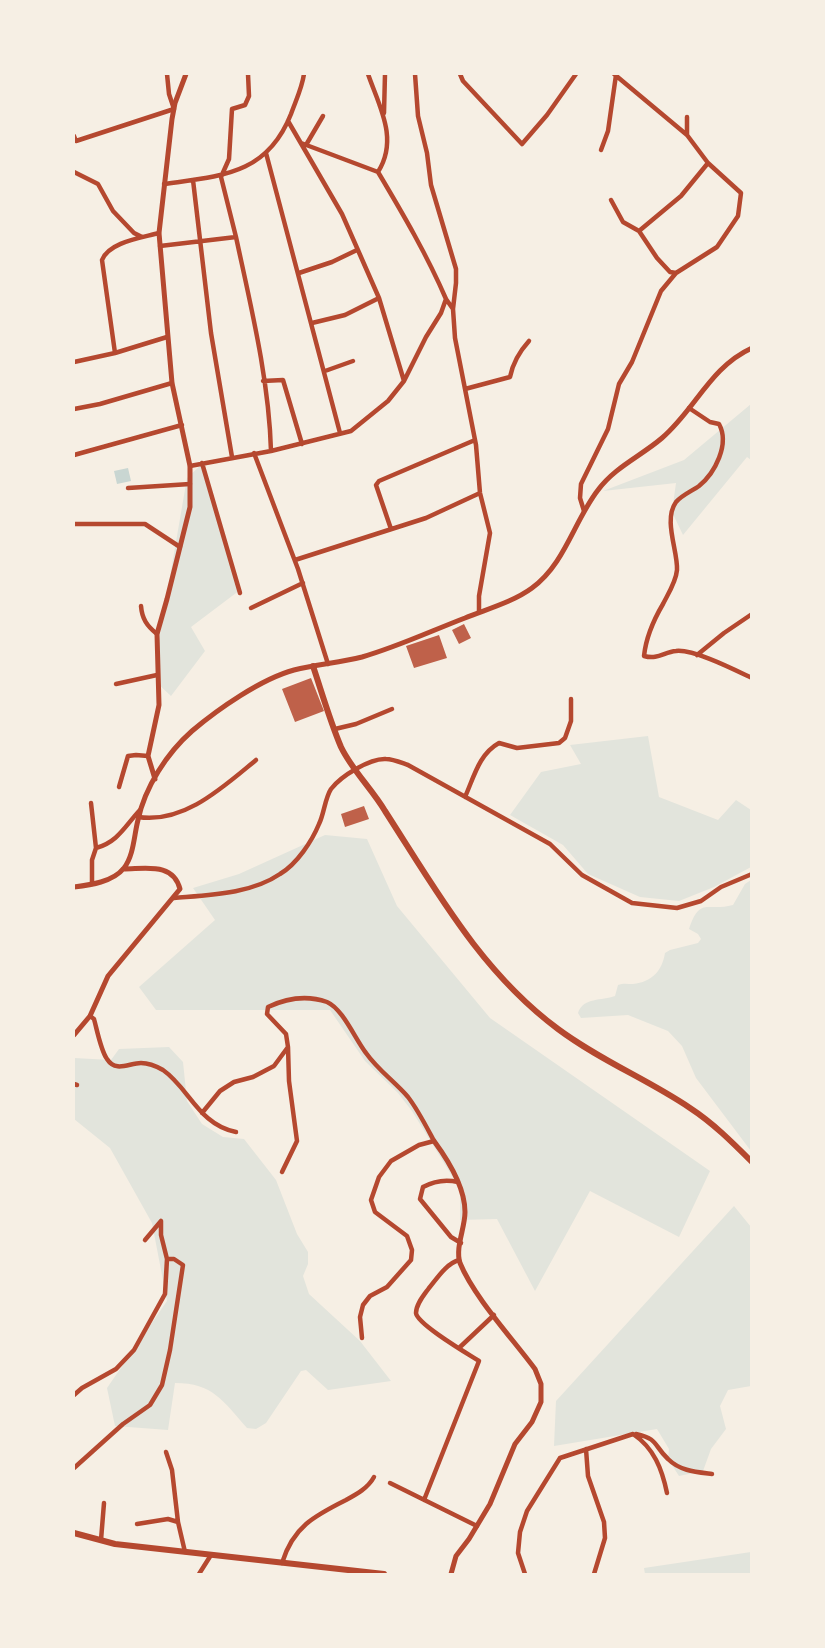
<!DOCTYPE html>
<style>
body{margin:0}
#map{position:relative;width:825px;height:1648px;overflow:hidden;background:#f6efe4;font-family:"DM Sans",sans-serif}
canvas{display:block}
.frame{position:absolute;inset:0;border:75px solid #f6efe4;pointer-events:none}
</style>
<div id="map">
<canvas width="825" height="1648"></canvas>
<div class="frame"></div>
</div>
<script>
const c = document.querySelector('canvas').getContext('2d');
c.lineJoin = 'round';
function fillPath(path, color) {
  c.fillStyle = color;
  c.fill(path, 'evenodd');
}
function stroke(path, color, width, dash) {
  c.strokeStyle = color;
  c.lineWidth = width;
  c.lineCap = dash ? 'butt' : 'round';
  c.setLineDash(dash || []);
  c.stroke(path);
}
fillPath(new Path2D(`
 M751,404v56l-4,-3 -64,78 -11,-23 4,-29 -73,8 81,-31z
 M201,465l39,125 -49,37 14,24 -34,45 -15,-14 1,-30 30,-174z
 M648,736l11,61 59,23 18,-20 15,10v57l-37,20 -35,14 -39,-4 -52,-23 -25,-29 -53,-30 31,-43 40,-8 -11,-19z
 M325,835l42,4 30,67 93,112 220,153 -31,66 -89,-46 -55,100 -38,-72 -37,1v-31l-48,-78 -14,-18 -33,-32 -35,-51h-174l-17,-23 76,-67 -22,-32 46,-14z
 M751,880v271l-55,-73 -14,-32 -14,-15 -40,-16 -47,3 -3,-5c5,-16 24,-12 37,-17l3,-11c5,-2 9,-1 15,-1 19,-2 29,-13 32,-31l5,-3 28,-7 3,-4 -3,-5 -9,-5c11,-33 18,-17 44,-24l12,-21z
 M169,1047l14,15 4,39 15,23 21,13 21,2 32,41 21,54 11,18v12l-5,12 6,18 51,47 31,40 -63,9 -22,-20 -5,1 -35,52 -10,6 -9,-1c-24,-27 -34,-45 -72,-45l-7,47 -53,-4 -8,-38 60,-87 -15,-78 -42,-75 -36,-29v-61l37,2 8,-11z
 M734,1206l17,21v159l-23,4 -8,16 6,23 -15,20 -8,22 -24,5 -11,-17 1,-10 -12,-20 -103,17 2,-45z
 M751,1552v22h-106l-1,-6z`), '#e2e4dc');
fillPath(new Path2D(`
 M128,468l3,13 -14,3 -3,-13z`), '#c9d6d2');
fillPath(new Path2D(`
 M464,624l7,14 -12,6 -7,-14z
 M439,635l8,23 -33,10 -8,-22z
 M311,678l13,33 -29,11 -13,-33z
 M364,806l5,13 -24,8 -4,-13z`), '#bf614a');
stroke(new Path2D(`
 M415,74l3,42 9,37 4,32 25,84v14l-3,26
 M460,74l3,7 59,63 25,-29 29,-41
 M384,113l1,-39
 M288,121l54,93 8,18 29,66 25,83
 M687,135v-18
 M74,136l2,5 98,-32 -5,-15 -2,-20
 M301,143l77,29
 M306,145l17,-29
 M601,150l7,-19 8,-56
 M266,153l74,280
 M74,172l24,12 15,27 21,22 8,4
 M193,180l18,153 21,124
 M164,184c57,-8 103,-9 127,-70 5,-14 11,-26 13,-40
 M611,200l12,22 16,9 18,27 13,14 6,1
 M639,231l42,-35 27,-33
 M236,237l-15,-60 8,-18 3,-50 13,-4 4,-9 -1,-22
 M160,246l76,-9c15,70 33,143 35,214
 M299,273l33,-11 25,-12
 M446,299l7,10 2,29 21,107 4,48 10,40 -11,63v16
 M312,323l33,-8 34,-17
 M115,353l-13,-93c7,-18 39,-22 57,-27
 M74,362l41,-9 52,-16
 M325,371l28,-10
 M263,381l20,-1 19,64
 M465,389l45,-12c3,-15 9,-25 19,-36
 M689,408l21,14 9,2c11,20 -4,49 -20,62 -7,5 -17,9 -23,16 -13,18 2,49 1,68 -1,12 -9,24 -14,34 -10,17 -17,33 -19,52 14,4 20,-4 32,-5 18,-2 59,19 76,27
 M74,409l26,-5 72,-21
 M254,453l44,116 30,95
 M74,455l108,-30
 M202,463l38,130
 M190,466l81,-15 80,-20 37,-30 16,-20 22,-44 15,-24 5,-14c-19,-44 -43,-85 -68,-127 21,-33 1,-66 -10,-98
 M128,488l62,-4
 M584,511l-4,-13 1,-14 27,-55 11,-45 13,-22 29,-71 15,-18 41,-26 21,-31 3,-23 -33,-30 -21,-28 -73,-61
 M74,524h71l35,23
 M391,529l-15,-44 3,-4 96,-41
 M295,560l131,-42 54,-25
 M141,606c1,13 6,20 16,28
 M251,608l52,-25
 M697,655l27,-22 28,-19
 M116,684l41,-9
 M335,729l21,-5 36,-15
 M119,787l9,-31 8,-1 12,1
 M465,797c9,-20 14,-43 34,-54l18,5 42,-5 6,-5 6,-17v-22
 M91,803l5,45 -4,12v24
 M138,817c46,7 85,-30 118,-57
 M96,848c22,-6 29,-22 44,-38
 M174,898c35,-3 77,-4 106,-24 17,-10 32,-33 39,-50 5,-10 6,-26 12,-35 10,-13 39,-31 55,-30 7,0 16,4 22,6l142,79 32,31 50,28 45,5 24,-7 20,-14 31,-13
 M90,1016l4,3c3,11 7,32 13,40 9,14 22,4 34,4 7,0 15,3 22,7 26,18 36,55 73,62
 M74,1084l3,1
 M202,1113l18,-22 14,-9 19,-5 21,-11 14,-19 -2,-13 -19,-20 1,-7c19,-9 39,-12 59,-5 16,7 28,37 39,51 12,17 29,29 42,44 10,13 18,29 26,44l-15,4 -28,16 -12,16 -8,23 4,12 32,24 5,14 -1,10 -24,27 -17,9 -7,9 -3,12 2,21
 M282,1172l15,-31 -8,-60 -1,-34
 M458,1182c-13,-3 -24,-1 -35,5l-3,12 31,38 10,6
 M145,1240l16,-19v14l6,24
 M459,1348l35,-33
 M74,1395l8,-7 34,-19 18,-19 31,-56 2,-35h7l9,6 -13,85 -8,35 -12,20 -27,19 -49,44
 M636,1434c23,5 17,11 32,25 12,12 28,13 44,15
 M586,1449l2,27 16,46 1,16 -11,36
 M166,1452l6,18 6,52 7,30
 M390,1483l87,43
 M424,1500l55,-139c-11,-7 -62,-37 -63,-48 0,-9 8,-18 13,-25 9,-11 17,-24 30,-28
 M137,1524l31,-5 10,3
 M101,1540l3,-37
 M282,1563c11,-36 32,-47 64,-63 11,-6 22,-12 28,-23
 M199,1574l12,-19
 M525,1574l-7,-21 2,-21 7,-21 33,-53 73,-24c21,14 29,35 34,59`), '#b5482f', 4.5);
stroke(new Path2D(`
 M155,779l-7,-23 11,-51 -2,-71 10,-35 23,-92v-41l-18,-83 -13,-150 13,-114 3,-16 11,-29
 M74,887c16,-2 39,-5 50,-19 10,-13 10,-33 14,-48 7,-33 29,-67 54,-89 26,-22 69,-52 102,-61 22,-6 45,-7 68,-13 35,-10 69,-26 103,-39 22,-9 48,-16 67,-30 33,-24 42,-67 66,-98 17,-23 43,-34 64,-52 33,-28 48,-71 90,-90
 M74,1035l16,-19 18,-40 72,-87c-7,-27 -34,-20 -57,-20
 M434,1141c14,19 31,46 31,71 0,16 -10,36 -5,51 14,34 52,75 75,106l6,15v18l-9,20 -17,22 -25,60 -21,35 -13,17 -5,18`), '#b5482f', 5);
stroke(new Path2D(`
 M313,666c9,27 17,55 28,81 11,23 31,42 44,64 51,79 96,161 173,218 43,32 89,50 132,79 23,15 42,34 62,54
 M74,1533l41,11 269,30`), '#b5482f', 6);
</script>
